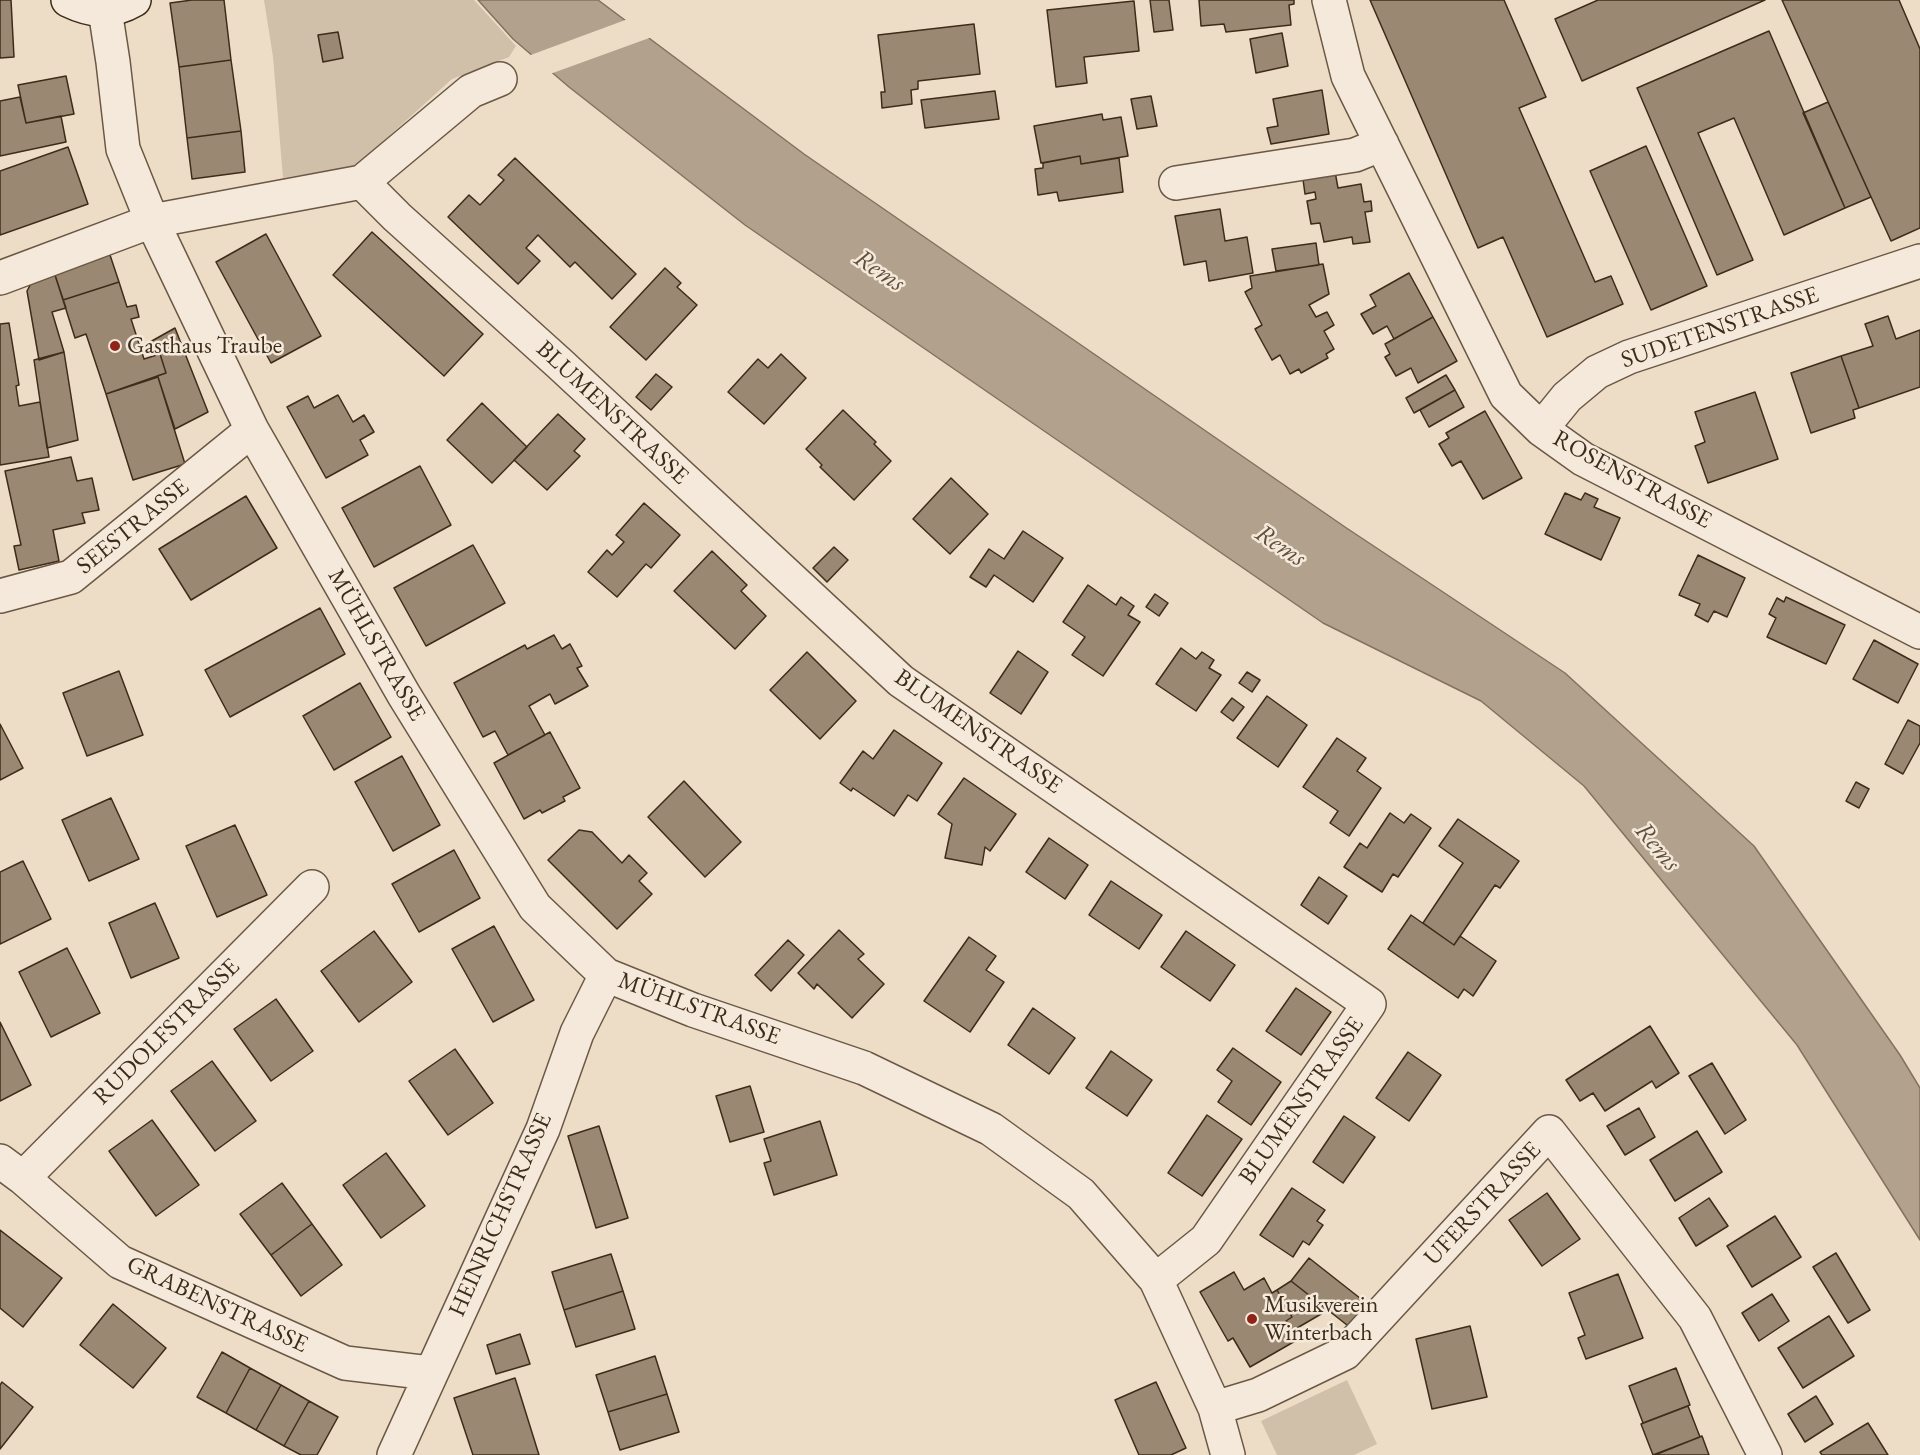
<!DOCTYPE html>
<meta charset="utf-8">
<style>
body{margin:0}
canvas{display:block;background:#eeddc6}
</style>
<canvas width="1920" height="1455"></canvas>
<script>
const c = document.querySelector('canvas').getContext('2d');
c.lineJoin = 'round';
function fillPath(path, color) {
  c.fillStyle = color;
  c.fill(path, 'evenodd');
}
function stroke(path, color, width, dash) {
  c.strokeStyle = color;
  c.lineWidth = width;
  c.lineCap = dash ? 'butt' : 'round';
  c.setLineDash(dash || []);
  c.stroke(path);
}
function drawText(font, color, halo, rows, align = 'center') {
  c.font = font + ' "EB Garamond",serif';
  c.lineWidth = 5;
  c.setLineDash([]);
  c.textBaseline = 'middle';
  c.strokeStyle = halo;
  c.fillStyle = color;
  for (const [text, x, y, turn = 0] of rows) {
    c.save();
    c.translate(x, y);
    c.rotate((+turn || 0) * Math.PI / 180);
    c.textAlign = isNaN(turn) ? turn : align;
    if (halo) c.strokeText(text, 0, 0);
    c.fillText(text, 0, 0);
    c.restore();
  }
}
fillPath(new Path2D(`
 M264,0h210l42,46 -7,11 -57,22 -105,95 -33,-1 -31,5 -10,-121z
 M1347,1380l30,64 -23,11h-77l-16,-34z`), '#d0bfa9');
const water = new Path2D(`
 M478,0h120l206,154 541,373 220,146 189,173 146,209 20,33v152l-123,-195 -213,-259 -103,-85 -158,-78 -578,-398 -176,-138 -56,-48z`);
fillPath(water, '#b2a18c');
stroke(water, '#84725e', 1.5);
fillPath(new Path2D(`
 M628,19l24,18 -102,37 -22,-18z`), '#eeddc6');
const building = new Path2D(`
 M0,0h11l3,57 -14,1z
 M192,0h32l7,60 -52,7 -9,-64z
 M1150,0h19l4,30 -19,2z
 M1199,0h95v4l-5,1 2,20 -65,7 -2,-8 -23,2z
 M1370,0h134l42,97 -27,11 76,174 16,-6 12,28 -76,33 -44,-100 -25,11z
 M1598,0h167l-183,81 -27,-62z
 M1782,0h117l21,49v179l-29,13z
 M1134,1l5,50 -55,6 3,26 -31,4 -9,-77z
 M974,24l6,50 -62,7v8l-7,1 1,14 -30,4 -1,-16h4l-7,-57z
 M1769,31l76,177 -61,27 -50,-117 -36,15 55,127 -36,15 -80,-187z
 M338,32l5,26 -20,4 -5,-27z
 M1282,33l6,33 -32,7 -6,-34z
 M231,60l10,71 -54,7 -8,-71z
 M66,76l8,38 -48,9 -8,-38z
 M1322,90l7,44 -58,10 -4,-16 11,-2 -5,-27z
 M995,91l4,28 -74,9 -4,-28z
 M1151,96l6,30 -20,3 -6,-30z
 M20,97l6,26 35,-7 5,26 -66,14v-55z
 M1828,102l43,95 -26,11 -42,-95z
 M1102,114l1,6 18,-3 7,39 -47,8 -1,-8 -39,7 -7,-37z
 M241,131l4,41 -53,7 -5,-41z
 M1646,146l61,140 -56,24 -61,-139z
 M68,147l20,57 -88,31v-64z
 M1080,156l1,8 38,-6 4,34 -64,9 -2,-9 -19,3 -3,-26 8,-1v-5z
 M515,158l121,116 -24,25 -37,-37 -5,5 -32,-32 -12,13 14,13 -22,23 -70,-67 21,-22 11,10 24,-25 -6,-5z
 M1334,166l4,22 23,-4 3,18 7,-1 1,10 -7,1 5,30 -17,2 -1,-7 -28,5 -4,-19 -9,1 -4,-23 9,-2 -1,-7 -10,2 -3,-22z
 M1220,209l5,32 22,-4 6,36 -44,8 -3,-20 -22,4 -9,-49z
 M372,232l111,102 -39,42 -111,-101z
 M266,234l55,102 -50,27 -55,-101z
 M1316,243l3,22 -43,6 -4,-22z
 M109,252l10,30 -56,18 -10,-31z
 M1323,264l6,30 -20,11 7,12 11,-5 7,13 -10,6 10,18 -8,5 2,4 -27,15 -2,-4 -9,5 -10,-19 -8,5 -17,-31 7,-4 -17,-33 7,-4 -2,-12z
 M665,268l16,15 -4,4 20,18 -51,55 -36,-33z
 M53,269l13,39 -14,4 12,40 -25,8 -12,-69 8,-15z
 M1409,273l24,44 -39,22 -7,-13 -14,8 -12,-20 15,-8 -6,-11z
 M119,282l8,25 9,-2 3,12 -8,2 13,40 16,-5 6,19 -60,21 -20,-60 -11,4 -12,-38z
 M1888,316l8,23 24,-9v57l-61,21 -18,-52 32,-10 -8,-22z
 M1433,317l24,44 -39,22 -7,-15 -15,8 -11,-19 5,-3 -5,-10z
 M9,323l10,62 -3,1 3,20 21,-4 9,55 -49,8v-141z
 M175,328l33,84 -33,17 -17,-52 -1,-1 9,-3 -6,-19 -10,-12z
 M64,352l14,88 -31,8 -13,-88z
 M781,354l25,24 -42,46 -36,-32 30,-33 10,9z
 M1841,356l18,52 -6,2 2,8 -44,15 -20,-60z
 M656,374l16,13 -21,23 -15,-13z
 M1446,375l9,15 -41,23 -8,-15z
 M158,377l27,87 -52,16 -27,-86z
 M1455,390l9,17 -35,20 -9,-17z
 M1755,392l23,67 -70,24 -13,-37 10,-4 -10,-30z
 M338,395l15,27 11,-7 10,17 -14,8 8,15 -42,23 -39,-71 21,-11 6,12z
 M482,403l45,44 -35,36 -45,-43z
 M843,410l33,32 -2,2 17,17 -37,39 -34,-33 2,-2 -16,-16z
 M1485,411l37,67 -39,21 -22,-38 -9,5 -13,-22 10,-6 -3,-5z
 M558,414l27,25 -11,12 6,5 -33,34 -33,-30z
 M71,457l6,24 15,-3 7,32 -17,3 3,10 -32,7 6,31 -40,9 -5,-24 7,-1 -16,-74z
 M420,466l31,59 -77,42 -32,-59z
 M951,478l37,36 -38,40 -37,-35z
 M1565,493l16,7 4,-7 13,6 -4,8 26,11 -19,42 -56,-26z
 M246,496l31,52 -86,52 -32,-51z
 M644,503l36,32 -29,33 -5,-4 -29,33 -29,-25 19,-22 5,5 12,-13 -8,-7z
 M1023,531l40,27 -30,44 -39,-27 -8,12 -16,-10 19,-28 15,10z
 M473,545l32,58 -79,43 -32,-58z
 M834,547l14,13 -21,22 -14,-14z
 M712,551l35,34 -6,6 25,25 -31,33 -61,-58z
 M1698,555l47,23 -18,39 -13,-6 -6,11 -13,-7 5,-11 -21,-9z
 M1088,585l28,20 5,-8 13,9 -6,9 12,7 -37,54 -31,-21 13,-18 -22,-15z
 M1155,594l13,9 -9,13 -13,-9z
 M1786,597l59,28 -19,39 -59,-27 9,-19 -7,-4 8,-16 7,4z
 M320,608l25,46 -115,63 -25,-47z
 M554,635l8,14 8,-5 12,22 -5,2 11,18 -33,18 -5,-10 -21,12 16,29 -37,20 -13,-24 -12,6 -29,-54 71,-38 2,4z
 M1874,640l44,24 -20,39 -45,-24z
 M1181,648l15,11 6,-7 12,8 -5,8 12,7 -25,36 -40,-27z
 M1018,651l30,21 -27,42 -31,-21z
 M807,652l49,49 -36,38 -50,-49z
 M119,671l24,64 -56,21 -24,-63z
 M1247,672l13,8 -8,12 -13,-9z
 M360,683l31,54 -57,33 -31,-54z
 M1267,696l40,29 -29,42 -41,-29z
 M1232,698l12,9 -11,14 -12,-9z
 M1908,720l12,6v17l-17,31 -18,-10z
 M0,724l23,44 -23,12z
 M894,730l48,33 -25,38 -9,-6 -14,21 -41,-28 -2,3 -11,-8 23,-32 10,8z
 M550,732l30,56 -17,9 2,4 -23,12 -2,-3 -16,9 -30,-56z
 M1337,738l29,20 -9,13 24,17 -32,48 -19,-13 8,-12 -35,-24z
 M402,756l38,69 -47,26 -38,-69z
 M964,778l52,36 -26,37 -5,-4 -3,18 -37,-7 7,-34 -14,-10z
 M684,781l57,61 -36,35 -57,-60z
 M1856,782l13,7 -10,19 -13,-7z
 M111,798l28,61 -50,22 -27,-61z
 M1390,813l14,10 7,-9 20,14 -33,49 -5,-3 -11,18 -38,-25 16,-24 7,5z
 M1458,819l61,42 -19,27 -5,-3 -41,60 -31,-22 40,-60 -24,-17z
 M235,825l32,70 -50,22 -31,-71z
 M579,830l13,2 30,31 7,-8 18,18 -8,8 13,13 -35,35 -69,-69z
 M1049,838l39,27 -23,34 -39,-27z
 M454,850l26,48 -61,34 -27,-48z
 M23,861l28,58 -51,25v-72z
 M1319,877l28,19 -19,28 -27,-19z
 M1111,881l51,34 -23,34 -50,-34z
 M155,903l24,55 -48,20 -22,-55z
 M1411,915l43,30 6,-9 36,25 -23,35 -9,-7 -6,9 -70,-49z
 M494,926l40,74 -41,22 -41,-73z
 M839,930l25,24 -6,5 26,25 -32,34 -35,-34 -3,5 -16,-16z
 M374,931l38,51 -53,40 -38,-51z
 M1186,931l49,34 -25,36 -49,-34z
 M969,937l27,19 -10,14 18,12 -34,50 -46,-31z
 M788,940l16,15 -33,36 -16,-16z
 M67,948l33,65 -49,24 -32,-65z
 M1296,988l35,24 -30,43 -35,-24z
 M276,999l37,52 -42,30 -37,-52z
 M1033,1008l42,30 -26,36 -41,-29z
 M0,1022l31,63 -31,16z
 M1650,1026l29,47 -23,15 -4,-7 -47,30 -12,-18 -13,8 -14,-21z
 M1233,1048l48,34 -30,43 -33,-23 14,-21 -15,-11z
 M455,1049l38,54 -45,32 -39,-54z
 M1111,1051l41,29 -25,36 -41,-28z
 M1408,1052l33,23 -32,46 -33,-23z
 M212,1061l44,60 -41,30 -44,-60z
 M1712,1063l34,57 -21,14 -36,-58z
 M750,1086l14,46 -34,10 -14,-46z
 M1639,1108l16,29 -30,18 -18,-29z
 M1207,1115l35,24 -40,57 -34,-23z
 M1344,1116l31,21 -32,46 -30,-21z
 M152,1120l47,65 -43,31 -47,-65z
 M820,1121l17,54 -63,20 -10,-32 7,-2 -7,-22z
 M599,1126l29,92 -32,10 -28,-92z
 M1697,1131l25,41 -47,29 -25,-41z
 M386,1153l39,53 -44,32 -38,-53z
 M282,1183l30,41 -41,31 -31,-41z
 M1292,1188l33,22 -8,11 6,4 -14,20 -6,-4 -10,16 -33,-22z
 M1547,1193l33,46 -38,27 -33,-46z
 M1709,1198l19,28 -32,20 -17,-28z
 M1775,1216l26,41 -49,30 -25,-41z
 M312,1224l30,41 -41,31 -30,-41z
 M0,1230l62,48 -39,49 -23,-19z
 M1836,1253l34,57 -22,13 -35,-56z
 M611,1254l12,37 -59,19 -12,-38z
 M1309,1258l61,48 -18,23 -61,-48z
 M1234,1272l10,18 20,-12 8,15 5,-3 15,27 -6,4 11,19 -47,27 -17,-29 -5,3 -28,-49z
 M1618,1274l25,64 -57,21 -8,-21 7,-3 -16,-42z
 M1291,1281l37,29 -36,21 -6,-10 6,-4 -15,-27z
 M623,1291l12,38 -59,18 -12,-37z
 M1772,1294l17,27 -30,20 -17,-28z
 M113,1304l53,44 -33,40 -53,-43z
 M1829,1316l25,40 -51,32 -25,-40z
 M1470,1326l17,71 -55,12 -16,-70z
 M520,1334l10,30 -34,10 -9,-29z
 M222,1352l28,16 -24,45 -29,-16z
 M655,1356l12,38 -59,18 -12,-37z
 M250,1368l31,17 -25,45 -30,-17z
 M1676,1368l14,37 -47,18 -14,-37z
 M515,1378l24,77h-66l-19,-57z
 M2,1382l31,25 -33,42v-64z
 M1156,1382l30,66 -15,7h-32l-24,-55z
 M281,1385l28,16 -25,45 -28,-16z
 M667,1394l12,38 -59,18 -12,-38z
 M1816,1396l17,28 -28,18 -17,-28z
 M309,1401l29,16 -21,38h-16l-17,-9z
 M1688,1406l12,31 -47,18 -12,-31z
 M1868,1423l20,32h-66l-2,-3z
 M1702,1436l7,19h-54z`);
fillPath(building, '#9a8873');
stroke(building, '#3e2c1a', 1.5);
const minor = new Path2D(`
 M1329,0l19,76 158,319 35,34 42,30 337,173
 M105,10l8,52 10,87 29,72 100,209 152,265 131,212 71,68 87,35 171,58 127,61 90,65 75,86 59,128 13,47
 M362,182l35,35 163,147 341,317 468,323 -163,236 -50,40
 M1176,183l179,-28 27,-11
 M0,278l152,-57 210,-39 109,-91 29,-12
 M1541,429l26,-32 30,-25 32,-15 291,-96
 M0,596l71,-19 181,-147
 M0,1161l23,17 97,84 225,101 85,10
 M23,1178l289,-291
 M1215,1408l43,-13 87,-42 204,-221 146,186 70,137
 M394,1455l149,-326 34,-96 29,-58`);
const secondary = new Path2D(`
 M68,0c23,11 42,14 66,0`);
stroke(minor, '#6a5845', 36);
stroke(secondary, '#3e2c1a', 36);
stroke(minor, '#f4e9da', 33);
stroke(secondary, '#f4e9da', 33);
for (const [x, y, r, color] of [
 [115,346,6,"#8f2418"],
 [1252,1319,6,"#8f2418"]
]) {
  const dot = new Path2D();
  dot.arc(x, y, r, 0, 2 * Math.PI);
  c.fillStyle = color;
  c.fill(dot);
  stroke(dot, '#f4e9da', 2);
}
drawText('24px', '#3e2c1a', '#f4e9da', [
 ["SUDETENSTRASSE",1720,328,-19],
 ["BLUMENSTRASSE",612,413,43],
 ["ROSENSTRASSE",1632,480,29],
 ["SEESTRASSE",133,527,-39],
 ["MÜHLSTRASSE",376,645,60],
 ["BLUMENSTRASSE",978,732,35],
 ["MÜHLSTRASSE",699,1009,20],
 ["RUDOLFSTRASSE",167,1032,-45],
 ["BLUMENSTRASSE",1302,1101,-55],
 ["UFERSTRASSE",1483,1204,-47],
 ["HEINRICHSTRASSE",501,1215,-66],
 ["GRABENSTRASSE",217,1305,25]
]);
drawText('24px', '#3e2c1a', '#f4e9da', [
 ["Gasthaus Traube",127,346],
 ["Musikverein",1264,1305],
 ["Winterbach",1264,1333]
], 'left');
drawText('italic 26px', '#614f3c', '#f4e9da', [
 ["Rems",879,271,34],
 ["Rems",1280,546,34],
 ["Rems",1657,847,50]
]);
</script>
